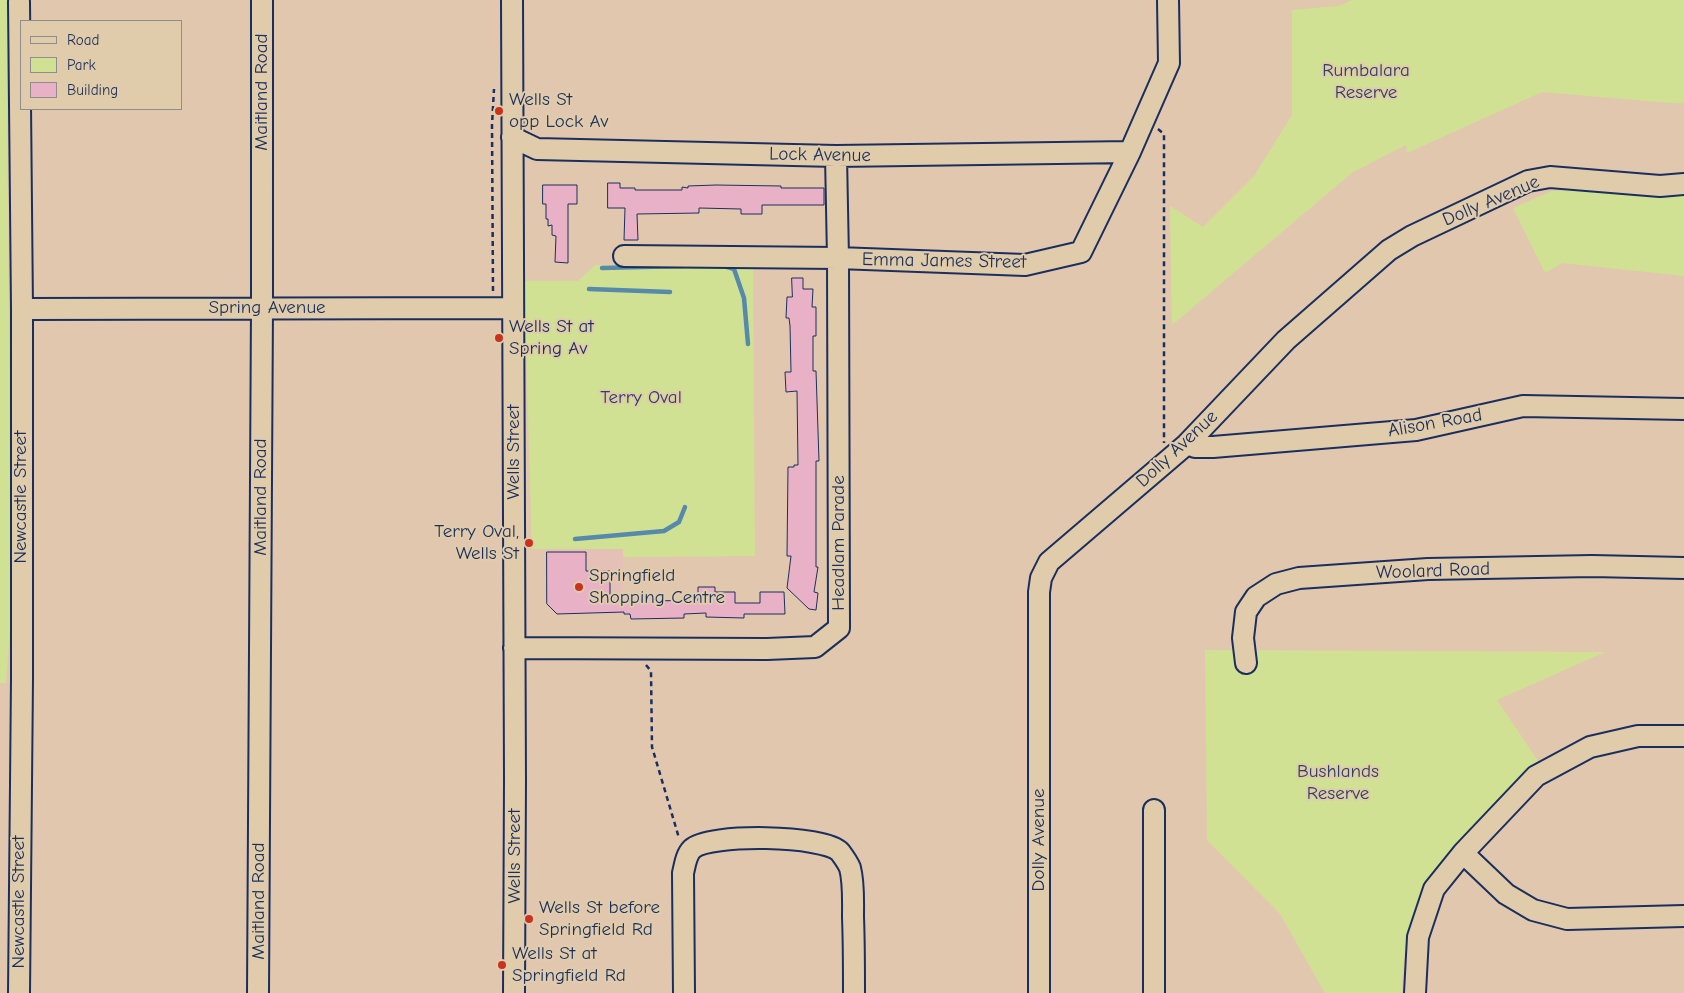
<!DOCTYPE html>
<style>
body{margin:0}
#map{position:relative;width:1684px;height:993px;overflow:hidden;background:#e2c7af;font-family:"Comic Neue",sans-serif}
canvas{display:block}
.legend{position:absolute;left:20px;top:20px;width:162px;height:90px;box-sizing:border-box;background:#e0ccaa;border:1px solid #918d8c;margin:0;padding:6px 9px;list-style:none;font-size:15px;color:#1b2f5e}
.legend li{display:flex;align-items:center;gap:10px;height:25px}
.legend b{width:25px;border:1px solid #918d8c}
</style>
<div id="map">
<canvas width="1684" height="993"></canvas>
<ul class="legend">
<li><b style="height:6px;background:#e0ccaa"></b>Road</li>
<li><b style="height:14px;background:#d0e194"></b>Park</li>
<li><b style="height:14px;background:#e8b1c5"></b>Building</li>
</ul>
</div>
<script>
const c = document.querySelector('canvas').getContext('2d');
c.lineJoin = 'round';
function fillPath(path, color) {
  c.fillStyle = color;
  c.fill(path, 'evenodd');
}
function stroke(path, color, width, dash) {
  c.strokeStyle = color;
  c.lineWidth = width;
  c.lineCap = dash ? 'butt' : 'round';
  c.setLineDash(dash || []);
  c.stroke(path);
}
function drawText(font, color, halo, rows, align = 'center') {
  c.font = font + ' "Comic Neue",sans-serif';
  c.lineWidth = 4;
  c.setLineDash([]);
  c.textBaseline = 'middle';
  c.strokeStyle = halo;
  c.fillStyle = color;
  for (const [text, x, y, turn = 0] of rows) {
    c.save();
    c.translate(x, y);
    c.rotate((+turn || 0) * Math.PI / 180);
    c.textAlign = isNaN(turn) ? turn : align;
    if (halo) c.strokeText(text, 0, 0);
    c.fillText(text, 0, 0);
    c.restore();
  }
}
fillPath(new Path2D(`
 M547,549h76v65h-66l-10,-10z`), '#e4c0b6');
fillPath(new Path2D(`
 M0,0h12l-3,8 -2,61 4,547 -5,67h-6z
 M1352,0h332v103h-13l-129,-11 -135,61 -1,-8 -53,27 -181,153 -2,-119 33,21 51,-51 38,-61v-105l47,-4z
 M1684,190v86l-122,-13 -17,10 -32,-65 39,-17z
 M753,264l2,292 -132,1v-8h-91l-8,-268h54l17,-16z
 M1205,650l400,2 -108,48 41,61c-29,26 -57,56 -83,85 -11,14 -24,27 -32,43 -16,33 -21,68 -21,104h-77l-45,-79 -73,-74z`), '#d0e194');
stroke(new Path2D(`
 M724,266l10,3 10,29 4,46
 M602,268l81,-2
 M589,289l81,3
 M575,539l89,-8 15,-9 6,-15`), '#5689aa', 4.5);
const building = new Path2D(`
 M608,183h12v5h15v2h47v-3l6,1v-2l28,-1 65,1v2h43v17h-62v9h-21v-5l-42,-1v5l-62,1 1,26h-14l1,-32h-17z
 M543,185h34v19h-9v59l-13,-1 1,-26 -4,-1v-10l-4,1v-7h-2v-15h-3z
 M792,278h11v11h10l-1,18h4v29h-3v35h3l3,90h-3v106h2l-4,25 4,1 -2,17 -7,-1 -22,-21 4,-32h-4l1,-89h6v-2h4l-1,-74 -11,1 -1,-20h6l-1,-46 -1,-8h-3l1,-21h5z
 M547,552h39v19h24v25l43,-1v6l45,-1v-13h17v5h20v11h25v-11h24l1,22h-41v4l-38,-1v-4l-22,1v4l-53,1 -1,-5h-6v-2l-67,2 -10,-10z`);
fillPath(building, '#e8b1c5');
stroke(building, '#1b2f5e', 1);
const minor = new Path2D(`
 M512,0l3,779 -1,214
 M19,2l3,307v370l-3,314
 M512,137l25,12 299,7 294,-4
 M624,256l214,2 187,7 56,-13 49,-100 39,-89 -1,-63
 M22,309l491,-1
 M1187,444l8,3h18l203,-17 107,-24 161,3
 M514,648l253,1 48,-2 24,-19 -1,-370 -2,-102
 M1246,663l-3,-25 3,-26 10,-15 20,-13 23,-6 129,-9 164,-3 92,2
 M1463,853l43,41 27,16 34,9 117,-3
 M258,993l4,-686v-307
 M684,993l-1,-120c2,-8 3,-18 9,-24 17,-16 132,-14 148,3 3,4 8,11 10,16 4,15 3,33 3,49 1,25 1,51 1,76
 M1039,993v-401l2,-14 8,-16 138,-118 99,-104 103,-90 23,-14 116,-55 22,-4 110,9 24,-2
 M1154,993v-183
 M1415,993l3,-56 16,-48 29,-36 73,-77 54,-29 48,-11h46`);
stroke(minor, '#1b2f5e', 24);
stroke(new Path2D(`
 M1158,129l6,5v309
 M493,291l-1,-166 2,-36
 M646,665l5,6 1,76 27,91`), '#1b2f5e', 2.5, [5, 4]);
stroke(minor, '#e0ccaa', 20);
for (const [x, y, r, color] of [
 [499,111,5,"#c8321e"],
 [499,338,5,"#c8321e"],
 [529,543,5,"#c8321e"],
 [579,587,5,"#c8321e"],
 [529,919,5,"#c8321e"],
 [502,965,5,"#c8321e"]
]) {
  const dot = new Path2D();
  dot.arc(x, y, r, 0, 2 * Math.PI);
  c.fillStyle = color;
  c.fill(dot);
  stroke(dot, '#e0ccaa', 2);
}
drawText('19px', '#2d4163', '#e0ccaa', [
 ["Rumbalara",1366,71],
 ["Reserve",1366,93],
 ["Terry Oval",641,398],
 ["Bushlands",1338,772],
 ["Reserve",1338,794]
]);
drawText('19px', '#1b2f5e', '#e0ccaa', [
 ["Maitland Road",262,92,-90],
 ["Lock Avenue",820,155,1],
 ["Dolly Avenue",1491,201,-23],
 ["Emma James Street",944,261,1],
 ["Spring Avenue",267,308],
 ["Alison Road",1435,423,-10],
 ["Dolly Avenue",1177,449,-43],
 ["Wells Street",514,452,-90],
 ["Newcastle Street",21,497,-90],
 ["Maitland Road",261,497,-90],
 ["Headlam Parade",839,543,-90],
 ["Woolard Road",1433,571,-2],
 ["Dolly Avenue",1039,840,-90],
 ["Wells Street",515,856,-90],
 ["Maitland Road",259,901,-90],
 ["Newcastle Street",19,902,-90]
]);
drawText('19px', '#1b2f5e', '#e0ccaa', [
 ["Wells St",509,100],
 ["opp Lock Av",509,122],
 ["Wells St at",509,327],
 ["Spring Av",509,349],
 ["Terry Oval,",519,532,"right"],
 ["Wells St",519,554,"right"],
 ["Springfield",589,576],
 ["Shopping Centre",589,598],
 ["Wells St before",539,908],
 ["Springfield Rd",539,930],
 ["Wells St at",512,954],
 ["Springfield Rd",512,976]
], 'left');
</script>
